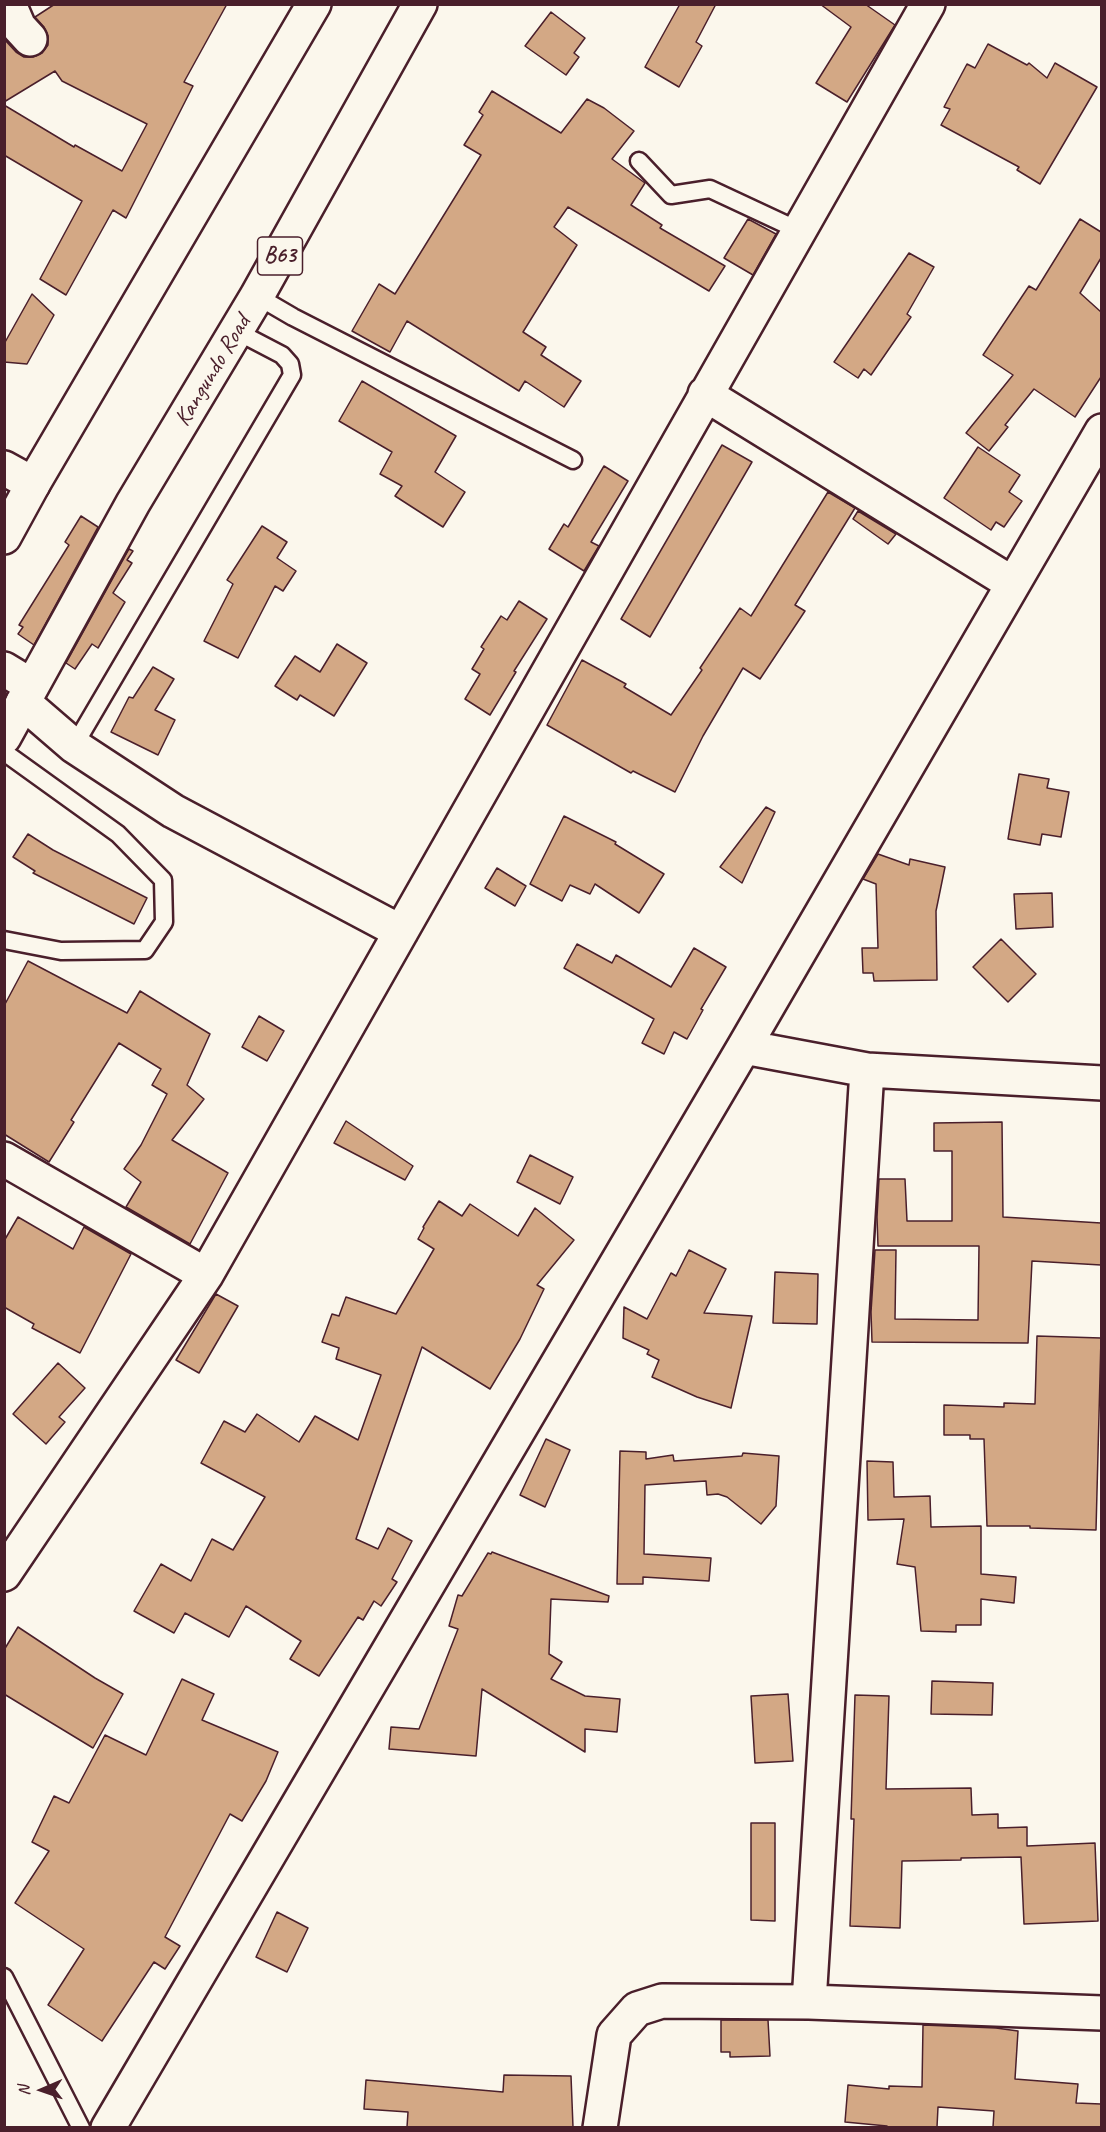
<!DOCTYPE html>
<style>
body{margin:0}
#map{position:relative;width:1106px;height:2132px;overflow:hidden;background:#fbf7ec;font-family:Caveat,sans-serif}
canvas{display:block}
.frame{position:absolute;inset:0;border:6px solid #4a1f2b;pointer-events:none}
.north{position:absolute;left:12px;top:2060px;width:60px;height:60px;-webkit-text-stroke:4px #fbf7ec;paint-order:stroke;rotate:268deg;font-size:16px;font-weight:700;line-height:24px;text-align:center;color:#4a1f2b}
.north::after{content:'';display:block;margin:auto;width:21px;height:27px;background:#4a1f2b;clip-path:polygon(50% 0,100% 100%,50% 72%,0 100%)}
</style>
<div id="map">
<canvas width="1106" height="2132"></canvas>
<div class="frame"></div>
<div class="north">N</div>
</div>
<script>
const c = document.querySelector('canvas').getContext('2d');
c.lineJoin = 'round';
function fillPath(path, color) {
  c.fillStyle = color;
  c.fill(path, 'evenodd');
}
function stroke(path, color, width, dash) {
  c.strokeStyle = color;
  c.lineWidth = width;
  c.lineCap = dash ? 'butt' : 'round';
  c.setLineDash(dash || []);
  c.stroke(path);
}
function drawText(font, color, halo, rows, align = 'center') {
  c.font = font + ' Caveat,sans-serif';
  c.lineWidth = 4.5;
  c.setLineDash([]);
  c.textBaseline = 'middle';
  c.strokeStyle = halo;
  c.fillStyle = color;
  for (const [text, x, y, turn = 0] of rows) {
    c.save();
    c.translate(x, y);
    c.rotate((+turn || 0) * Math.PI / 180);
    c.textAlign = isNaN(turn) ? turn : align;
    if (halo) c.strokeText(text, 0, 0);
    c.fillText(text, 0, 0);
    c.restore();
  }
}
const building = new Path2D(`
 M55,4h172l-43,78 9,4 -67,132 -13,-8 -47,85 -26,-16 42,-78 -78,-46v-50l70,42 1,-2 47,26 25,-47 -85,-43 -7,-10 -51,31v-63l12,13 8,5h9l9,-4 6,-8v-9l-4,-9 -9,-10z
 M680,4h36l-20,38 6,4 -23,41 -34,-20z
 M820,4h45l30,21 -48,77 -31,-19 35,-56z
 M551,12l34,26 -11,15 5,4 -13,18 -41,-29z
 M988,44l39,21 2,-2 18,15 8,-15 42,24 -57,97 -23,-14 2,-3 -78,-42 9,-16 -6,-2 23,-43 8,4z
 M492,91l69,42 26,-34 17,9 30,23 -22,28 33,24 -14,22 31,20 -2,3 65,38 -16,25 -141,-84 -14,20 23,18 -54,87 23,15 -5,8 40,26 -17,26 -39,-26 -6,10 -112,-70 -17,31 -38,-21 27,-47 16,10 86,-139 -17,-10 19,-30 -4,-3z
 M748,219l28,15 -23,41 -29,-17z
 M1080,219l21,13v26l-21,35 21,19v65l-26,40 -41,-28 -29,36 3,2 -19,24 -23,-18 47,-58 -30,-20 46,-69 7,4z
 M909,253l25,14 -27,47 4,3 -40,58 -7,-6 -6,9 -24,-16z
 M32,294l22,21 -27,49 -23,-2v-18z
 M362,381l94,55 -21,36 30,20 -22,35 -48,-31 7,-10 -22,-12 12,-22 -53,-31z
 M722,445l30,17 -102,175 -29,-18z
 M978,447l42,28 -11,17 13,9 -18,26 -8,-5 -5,8 -47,-32z
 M604,466l24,15 -37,61 8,4 -15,25 -35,-22 15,-25 4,3z
 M828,492l27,16 -60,97 10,6 -45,68 -17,-11 -40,68 -28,56 -42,-21 -2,2 -84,-48 35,-65 44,24 -2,3 47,28 31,-45 -2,-2 40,-60 11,8z
 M858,511l38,23 -8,10 -35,-25z
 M81,516l17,11 -64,118 -16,-11 5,-7 -4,-2 50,-80 -4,-3z
 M262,526l25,16 -10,16 19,13 -13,20 -8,-5 -37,72 -34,-17 29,-57 -6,-4z
 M129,549l4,2 -6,9 5,3 -19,30 12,9 -27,46 -6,-4 -17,25 -9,-6z
 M519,601l28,18 -33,52 2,1 -26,43 -25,-16 15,-25 -8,-5 12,-20 -3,-2 20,-31 6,4z
 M337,644l30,19 -33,53 -34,-21 -3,5 -22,-14 20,-30 25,16z
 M153,667l21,12 -19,31 20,10 -17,35 -47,-23 18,-35 4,1z
 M1019,774l30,5 -2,9 22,4 -8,45 -19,-3 -2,11 -32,-6z
 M766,807l9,5 -33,71 -22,-16z
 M564,816l52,26 -1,2 49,30 -25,39 -44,-29 -5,10 -20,-9 -8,16 -32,-17z
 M28,834l25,16 94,48 -13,26 -101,-51 2,-2 -22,-14z
 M878,854l31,11 1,-6 35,8 -9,44 1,69 -63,1 -1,-8h-10l-1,-25h16l-2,-64 -13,-5z
 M497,868l29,18 -11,20 -30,-18z
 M1052,893l1,34 -37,2 -2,-35z
 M1001,939l35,35 -28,28 -35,-35z
 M577,944l35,19 4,-8 55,32 23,-39 32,19 -25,42 2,1 -16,29 -13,-7 -10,22 -22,-11 12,-24 -90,-51z
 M28,961l99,52 13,-22 70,43 -23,51 17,14 -32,41 56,33 -38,71 -64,-37 15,-25 -17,-13 17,-24 26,-51 -15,-9 9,-16 -42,-26 -48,77 3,2 -25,40 -45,-28v-128z
 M259,1016l25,15 -17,30 -25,-14z
 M346,1121l67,45 -8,14 -71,-37z
 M1002,1122l1,95 98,6v42l-69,-4 -4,82 -156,-1 -1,-30 4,-62h21l-1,69 83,1 1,-74h-101l-1,-29 2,-38h26l2,42h45v-70h-18v-28z
 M530,1155l43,22 -13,27 -43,-22z
 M439,1201l23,15 8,-12 48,32 17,-28 39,32 -37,45 7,4 -24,50 -30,50 -68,-42 -66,192 22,10 10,-21 24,13 -20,38 5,3 -16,24 -7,-5 -11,19 -5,-3 -39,59 -29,-17 11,-18 -55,-35 -17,31 -44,-24 -11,20 -40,-22 27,-47 30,17 21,-42 21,11 32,-53 -64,-34 23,-42 21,11 12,-18 42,28 16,-26 43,24 23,-65 -45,-16 3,-11 -17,-6 10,-28 7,2 7,-19 50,17 38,-65 -16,-10 6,-11 -1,-1z
 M18,1217l55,32 11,-22 47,27 -51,99 -48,-25 2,-4 -30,-17v-66z
 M689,1250l37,19 -22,44 48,3 -21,92 -34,-11 -45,-20 7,-17 -12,-6 2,-4 -26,-12 1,-31 23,12 24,-46 5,3z
 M775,1272l43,2 -1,50 -44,-1z
 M216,1294l22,12 -39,67 -23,-13z
 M1037,1336l64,2 -5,192 -66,-2v-2h-43l-3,-87h-14v-4h-26v-30l60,2v-4l31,1z
 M58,1363l27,25 -26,29 6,5 -19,22 -33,-30z
 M546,1439l24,11 -25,57 -25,-12z
 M620,1451l26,1v7l27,-4 1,6 68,-5 1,-3 36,3 -3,50 -15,18 -34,-27 -9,-3 -11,1 -1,-14 -61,4 -1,69 67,4 -2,23 -66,-4v7h-26z
 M867,1461l26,1 1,35 36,-1 1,31 50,-1v48l35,3 -2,26 -33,-4v26h-25v7l-35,-1 -6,-64 -18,-3 7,-45 -36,1z
 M492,1552l117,44 -1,6 -57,-3 -2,55 13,8 -11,17 34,17 35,3 -3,33 -32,-3v23l-103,-63 -6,67 -87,-7 2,-22 28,2 39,-100 -9,-3 9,-31 4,1 26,-43 3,1z
 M18,1627l77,51 28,16 -30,54 -89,-54v-44z
 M182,1679l32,15 -12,26 76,32 -12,29 -24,40 -12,-7 -65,123 15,9 -15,23 -11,-7 -52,79 -54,-36 36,-56 -69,-46 34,-52 -17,-9 22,-46 15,7 36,-68 41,20z
 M932,1681l61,2 -1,32 -61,-1z
 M788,1694l5,67 -38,2 -4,-67z
 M855,1695l34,1 -3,93 85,-1 1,27 26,-1v14l29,-1v19l68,-3 3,78 -74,3 -3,-67 -60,1v2l-59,1 -2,67 -50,-2 4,-107h-3z
 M751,1823h24v98l-24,-1z
 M277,1912l31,16 -21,44 -31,-15z
 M721,2020h47l2,36 -40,1v-5h-9z
 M923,2025l73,3 22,3 -3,48 63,5 -2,19 25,1v23h-108l1,-16 -56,-4 -1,20h-50v-1l-42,-4 3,-37 41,4v-3l33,1z
 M504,2075l67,1 2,51h-166l1,-15 -44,-3 2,-29 137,12z`);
fillPath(building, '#d3a885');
stroke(building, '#4a1f2b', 1.5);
const lane = new Path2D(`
 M639,161l32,34 39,-6 90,42
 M257,296l36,21 280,143
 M74,746l218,-371 -2,-11 -8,-9 -46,-24
 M4,752l114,82 45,46 1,42 -19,28 -84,1 -57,-11
 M4,1977l77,151`);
const street = new Path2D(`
 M9,4l10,23 11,12
 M705,394l308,190
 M4,468l29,16
 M23,702l51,44 99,65 228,121
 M744,1047l123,23 235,13
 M867,1070l-58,932 293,11
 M4,1159l202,116
 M4,1574l202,-299 722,-1271
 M108,2128l636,-1081 358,-616
 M600,2128l14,-93 23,-26 25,-8 147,1`);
const highway = new Path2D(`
 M4,537l29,-53 281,-480
 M4,669l28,17
 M4,737l129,-234 124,-207 163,-292`);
stroke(lane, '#4a1f2b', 21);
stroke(street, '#4a1f2b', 38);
stroke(highway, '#4a1f2b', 38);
stroke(lane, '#fbf7ec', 16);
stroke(street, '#fbf7ec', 33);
stroke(highway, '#fbf7ec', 33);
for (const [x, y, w] of [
 [280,256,45]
]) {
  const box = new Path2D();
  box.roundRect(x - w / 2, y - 19, w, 38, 4.5);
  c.fillStyle = '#fbf7ec';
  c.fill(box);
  stroke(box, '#4a1f2b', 1.5);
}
drawText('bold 22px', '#4a1f2b', null, [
 ["B63",280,256]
]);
drawText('24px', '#4a1f2b', '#fbf7ec', [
 ["Kangundo Road",213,371,-59]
]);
</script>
